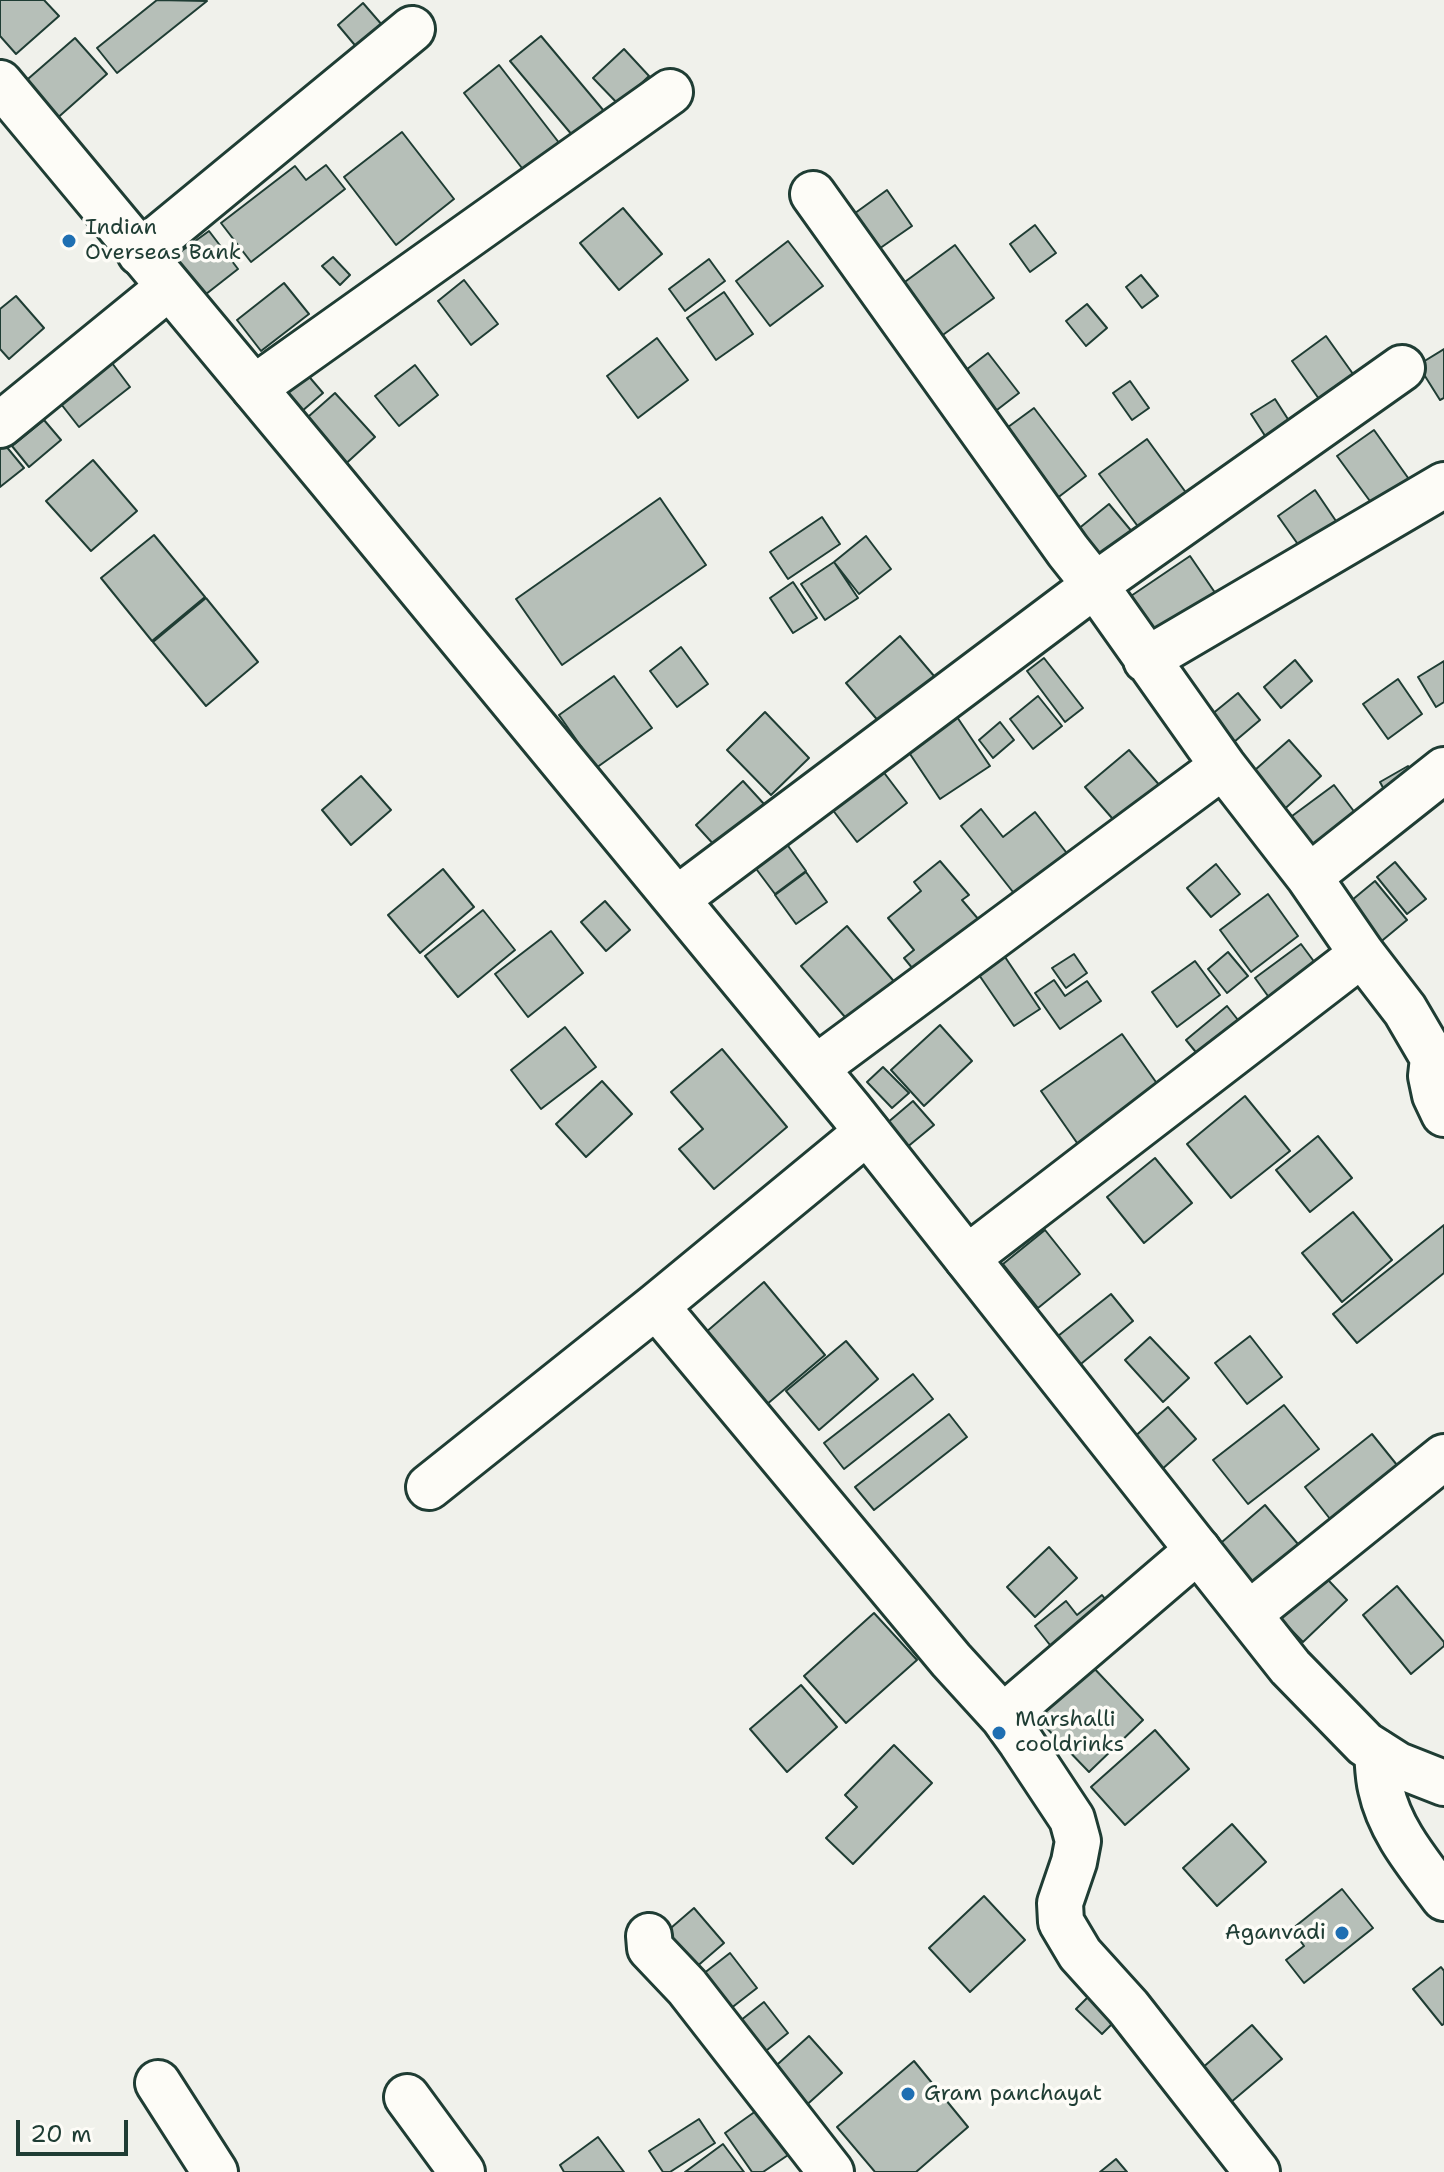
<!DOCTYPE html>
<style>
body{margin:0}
#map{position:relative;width:1444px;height:2172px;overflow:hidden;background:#f0f1eb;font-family:"Shantell Sans",sans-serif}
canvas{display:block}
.scale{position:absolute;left:16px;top:2120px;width:112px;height:36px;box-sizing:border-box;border:4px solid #1f3d34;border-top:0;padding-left:10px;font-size:24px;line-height:28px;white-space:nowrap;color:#1f3d34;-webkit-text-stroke:6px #fdfcf7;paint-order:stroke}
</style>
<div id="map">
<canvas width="1444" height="2172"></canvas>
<div class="scale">20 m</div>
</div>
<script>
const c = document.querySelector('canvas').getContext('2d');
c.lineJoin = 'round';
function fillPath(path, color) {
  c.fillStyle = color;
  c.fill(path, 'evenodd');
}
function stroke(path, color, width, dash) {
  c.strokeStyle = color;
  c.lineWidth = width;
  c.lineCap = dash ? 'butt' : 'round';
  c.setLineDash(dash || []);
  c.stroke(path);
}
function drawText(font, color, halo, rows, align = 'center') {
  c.font = font + ' "Shantell Sans",sans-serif';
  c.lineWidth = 7;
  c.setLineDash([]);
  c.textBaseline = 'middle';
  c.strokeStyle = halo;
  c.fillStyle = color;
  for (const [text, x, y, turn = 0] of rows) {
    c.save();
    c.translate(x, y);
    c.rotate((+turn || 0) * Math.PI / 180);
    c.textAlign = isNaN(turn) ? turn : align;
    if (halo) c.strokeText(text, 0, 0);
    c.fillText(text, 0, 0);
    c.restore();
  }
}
const building = new Path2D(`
 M0,0h44l15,16 -43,38 -16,-18z
 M157,0l50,1 -90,72 -20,-25z
 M363,3l26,30 -25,23 -26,-31z
 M541,36l68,81 -31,25 -68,-81z
 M75,38l32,36 -53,47 -33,-36z
 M624,49l25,27 -30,29 -26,-27z
 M499,65l61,79 -35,28 -61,-79z
 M402,132l52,67 -58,46 -52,-68z
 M326,165l19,24 -94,73 -30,-39 74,-57 11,14z
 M887,190l25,36 -36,25 -25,-35z
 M623,208l39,46 -43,36 -39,-47z
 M1035,225l21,28 -26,19 -20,-28z
 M209,231l29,38 -37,29 -29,-40z
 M788,241l35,45 -53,40 -34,-45z
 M955,245l39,53 -54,39 -38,-53z
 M333,257l17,18 -10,10 -18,-19z
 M709,259l16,22 -40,30 -16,-22z
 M1141,275l17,21 -16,12 -16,-21z
 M464,280l34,44 -27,21 -33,-44z
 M284,283l25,31 -48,37 -24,-31z
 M724,292l29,42 -37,26 -29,-42z
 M16,296l28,32 -35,31 -9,-10v-40z
 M1087,304l20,24 -21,18 -20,-25z
 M1326,336l32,45 -34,25 -32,-45z
 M657,338l31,42 -50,38 -31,-42z
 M1444,349v49l-4,2 -22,-35z
 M988,353l31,40 -26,20 -31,-40z
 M106,355l24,32 -51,40 -25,-32z
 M415,365l23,30 -39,31 -24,-30z
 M300,366l23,27 -29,25 -23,-27z
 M1130,381l19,27 -17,12 -19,-27z
 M335,393l40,44 -35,32 -40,-45z
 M1275,399l18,28 -24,15 -18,-28z
 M1034,408l52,68 -30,23 -52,-69z
 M44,420l17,20 -32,27 -17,-21z
 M1374,430l37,52 -36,26 -38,-52z
 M0,439l24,29 -24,19z
 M1147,439l48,66 -47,35 -49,-66z
 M93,460l44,51 -46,40 -45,-50z
 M1315,490l23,34 -36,26 -24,-34z
 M660,498l46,67 -144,100 -46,-66z
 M1109,504l29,35 -32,27 -29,-36z
 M822,517l18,27 -52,35 -18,-27z
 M154,535l51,62 -53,44 -51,-63z
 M866,536l25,33 -32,25 -25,-32z
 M1190,556l30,44 -62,42 -30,-44z
 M834,562l24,36 -33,22 -24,-36z
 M793,582l24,36 -24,15 -23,-35z
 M206,598l52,64 -52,44 -53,-64z
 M900,636l40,47 -54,47 -40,-47z
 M681,647l27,37 -31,23 -27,-36z
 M1044,658l39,50 -18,14 -38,-51z
 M1295,660l17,21 -31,27 -17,-21z
 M1444,661v41l-8,5 -18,-30z
 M614,676l38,52 -56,40 -37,-53z
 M1398,679l24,35 -34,25 -25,-35z
 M1238,693l22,27 -26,22 -23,-27z
 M1038,696l24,30 -29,23 -23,-30z
 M765,712l44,46 -38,37 -44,-45z
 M957,717l33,49 -50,33 -32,-48z
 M1000,722l14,18 -21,18 -14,-18z
 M1289,740l32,36 -42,38 -32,-37z
 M1129,750l39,45 -43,38 -40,-46z
 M1408,766l10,17 -29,16 -9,-17z
 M882,770l25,33 -50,39 -25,-33z
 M361,776l30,34 -40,35 -29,-35z
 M743,781l21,23 -48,43 -20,-22z
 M1334,785l28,37 -45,35 -29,-38z
 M981,809l22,28 32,-25 41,53 -52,41 -63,-80z
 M786,843l20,28 -31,23 -21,-28z
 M940,861l29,34 -7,5 23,27 -63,53 -18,-22 10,-8 -26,-32 33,-27 -7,-9z
 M1395,862l31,37 -19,15 -30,-37z
 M1216,864l24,30 -29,23 -24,-29z
 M443,869l31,38 -54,46 -32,-38z
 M806,872l21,30 -31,22 -21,-29z
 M1375,881l32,39 -35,29 -32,-39z
 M1268,894l30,42 -47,36 -31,-42z
 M605,901l25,29 -24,21 -25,-29z
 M483,910l32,40 -57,47 -33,-41z
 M847,926l50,59 -46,39 -50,-58z
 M551,931l32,42 -55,44 -33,-43z
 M1301,944l23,31 -46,35 -23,-32z
 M1228,952l20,24 -21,17 -19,-24z
 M1003,954l37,55 -26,17 -37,-54z
 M1074,954l13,19 -21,15 -14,-20z
 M1195,961l25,34 -43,32 -25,-35z
 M1054,980l11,16 22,-15 14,20 -41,28 -25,-36z
 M1227,1006l22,28 -41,33 -22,-27z
 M940,1025l32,36 -48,45 -33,-36z
 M565,1027l31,40 -55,42 -30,-39z
 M1122,1034l41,58 -81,58 -41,-59z
 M722,1049l65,78 -73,62 -35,-40 24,-20 -32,-37z
 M883,1067l26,26 -17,15 -25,-26z
 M602,1081l30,33 -46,43 -30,-33z
 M1245,1096l45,55 -59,47 -44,-54z
 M913,1101l21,24 -34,28 -20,-24z
 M1318,1136l34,42 -42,34 -34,-42z
 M1155,1158l37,45 -48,40 -37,-46z
 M1353,1212l39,48 -50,42 -40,-49z
 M1444,1225v48l-87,70 -24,-29z
 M1045,1230l35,44 -42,34 -35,-44z
 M764,1282l61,73 -59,50 -61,-72z
 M1111,1294l22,27 -57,47 -23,-28z
 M1250,1336l32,41 -35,27 -32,-41z
 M1150,1337l39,41 -26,24 -38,-42z
 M846,1341l32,38 -59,51 -33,-39z
 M913,1374l20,25 -89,70 -20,-26z
 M1284,1405l35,44 -71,55 -35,-44z
 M1168,1407l28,32 -36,32 -28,-32z
 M949,1414l18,23 -93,73 -19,-23z
 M1372,1434l29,36 -67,54 -29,-37z
 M1265,1505l38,45 -50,43 -38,-45z
 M1049,1547l28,31 -42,39 -28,-30z
 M1314,1565l33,35 -44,42 -33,-34z
 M1397,1586l47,56v4l-33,28 -48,-59z
 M1102,1595l15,19 -56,45 -26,-33 31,-25 11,14z
 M874,1613l43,47 -71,63 -42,-47z
 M1090,1664l53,56 -54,52 -54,-56z
 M801,1685l36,42 -50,45 -37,-43z
 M1155,1730l34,39 -64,56 -34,-38z
 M894,1745l38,38 -79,81 -27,-26 31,-31 -12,-12z
 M1232,1824l34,38 -49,44 -34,-38z
 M1342,1889l31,39 -69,55 -18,-23 18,-14 -12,-17z
 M984,1896l41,44 -55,52 -41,-44z
 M694,1908l30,35 -37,32 -30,-35z
 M730,1953l27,35 -36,28 -27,-35z
 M1441,1967l3,4v53l-2,1 -29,-36z
 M1090,1995l26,25 -14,14 -26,-25z
 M764,2002l24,31 -32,26 -25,-31z
 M1252,2025l30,34 -52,44 -29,-34z
 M809,2036l33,37 -41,37 -32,-38z
 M914,2061l54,66 -52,45h-41l-38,-45z
 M763,2106l31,45 -31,21h-11l-27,-39z
 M699,2119l16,24 -45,29h-7l-14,-21z
 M598,2137l26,35h-60l-4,-7z
 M723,2144l21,28h-59z
 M1116,2159l11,13h-27z`);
fillPath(building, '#b6bfb8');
stroke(building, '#1f3d34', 2);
const minor = new Path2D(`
 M813,194l255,357 27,34 128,181 86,111 53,77 43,56 28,48 -2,18 4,19 9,19
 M140,253l272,-224
 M254,388l416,-296
 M0,425l169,-138
 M1146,660l298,-175
 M1309,877l135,-107
 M677,899l418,-314 307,-217
 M816,1068l407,-302
 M967,1258l395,-304
 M656,1306l295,354 52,57 18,25 51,77 6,22 -4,21 -14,41 1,19 19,32 48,53 129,165
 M429,1487l227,-181 211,-174
 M1249,1614l195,-157
 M1003,1717l195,-167
 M1377,1752c1,12 1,25 4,37 9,42 38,75 63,109
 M649,1936l1,12 37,39 144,185
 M158,2083l57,89
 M407,2097l55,75`);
const major = new Path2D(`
 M0,83l328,394 522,633 440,557 75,77 33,21 46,18`);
stroke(minor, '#1f3d34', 50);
stroke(major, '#1f3d34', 50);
stroke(minor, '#fdfcf7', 44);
stroke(major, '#fdfcf7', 44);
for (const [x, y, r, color] of [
 [69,241,8,"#1f6fb2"],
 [999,1733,8,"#1f6fb2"],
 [1342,1933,8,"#1f6fb2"],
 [908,2094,8,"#1f6fb2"]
]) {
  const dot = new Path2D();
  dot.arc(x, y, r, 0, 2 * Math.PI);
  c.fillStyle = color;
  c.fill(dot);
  stroke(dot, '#fdfcf7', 3);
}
drawText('22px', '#1f3d34', '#fdfcf7', [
 ["Indian",85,228],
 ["Overseas Bank",85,253],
 ["Marshalli",1015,1720],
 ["cooldrinks",1015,1745],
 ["Aganvadi",1326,1933,"right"],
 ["Gram panchayat",924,2094]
], 'left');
</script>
